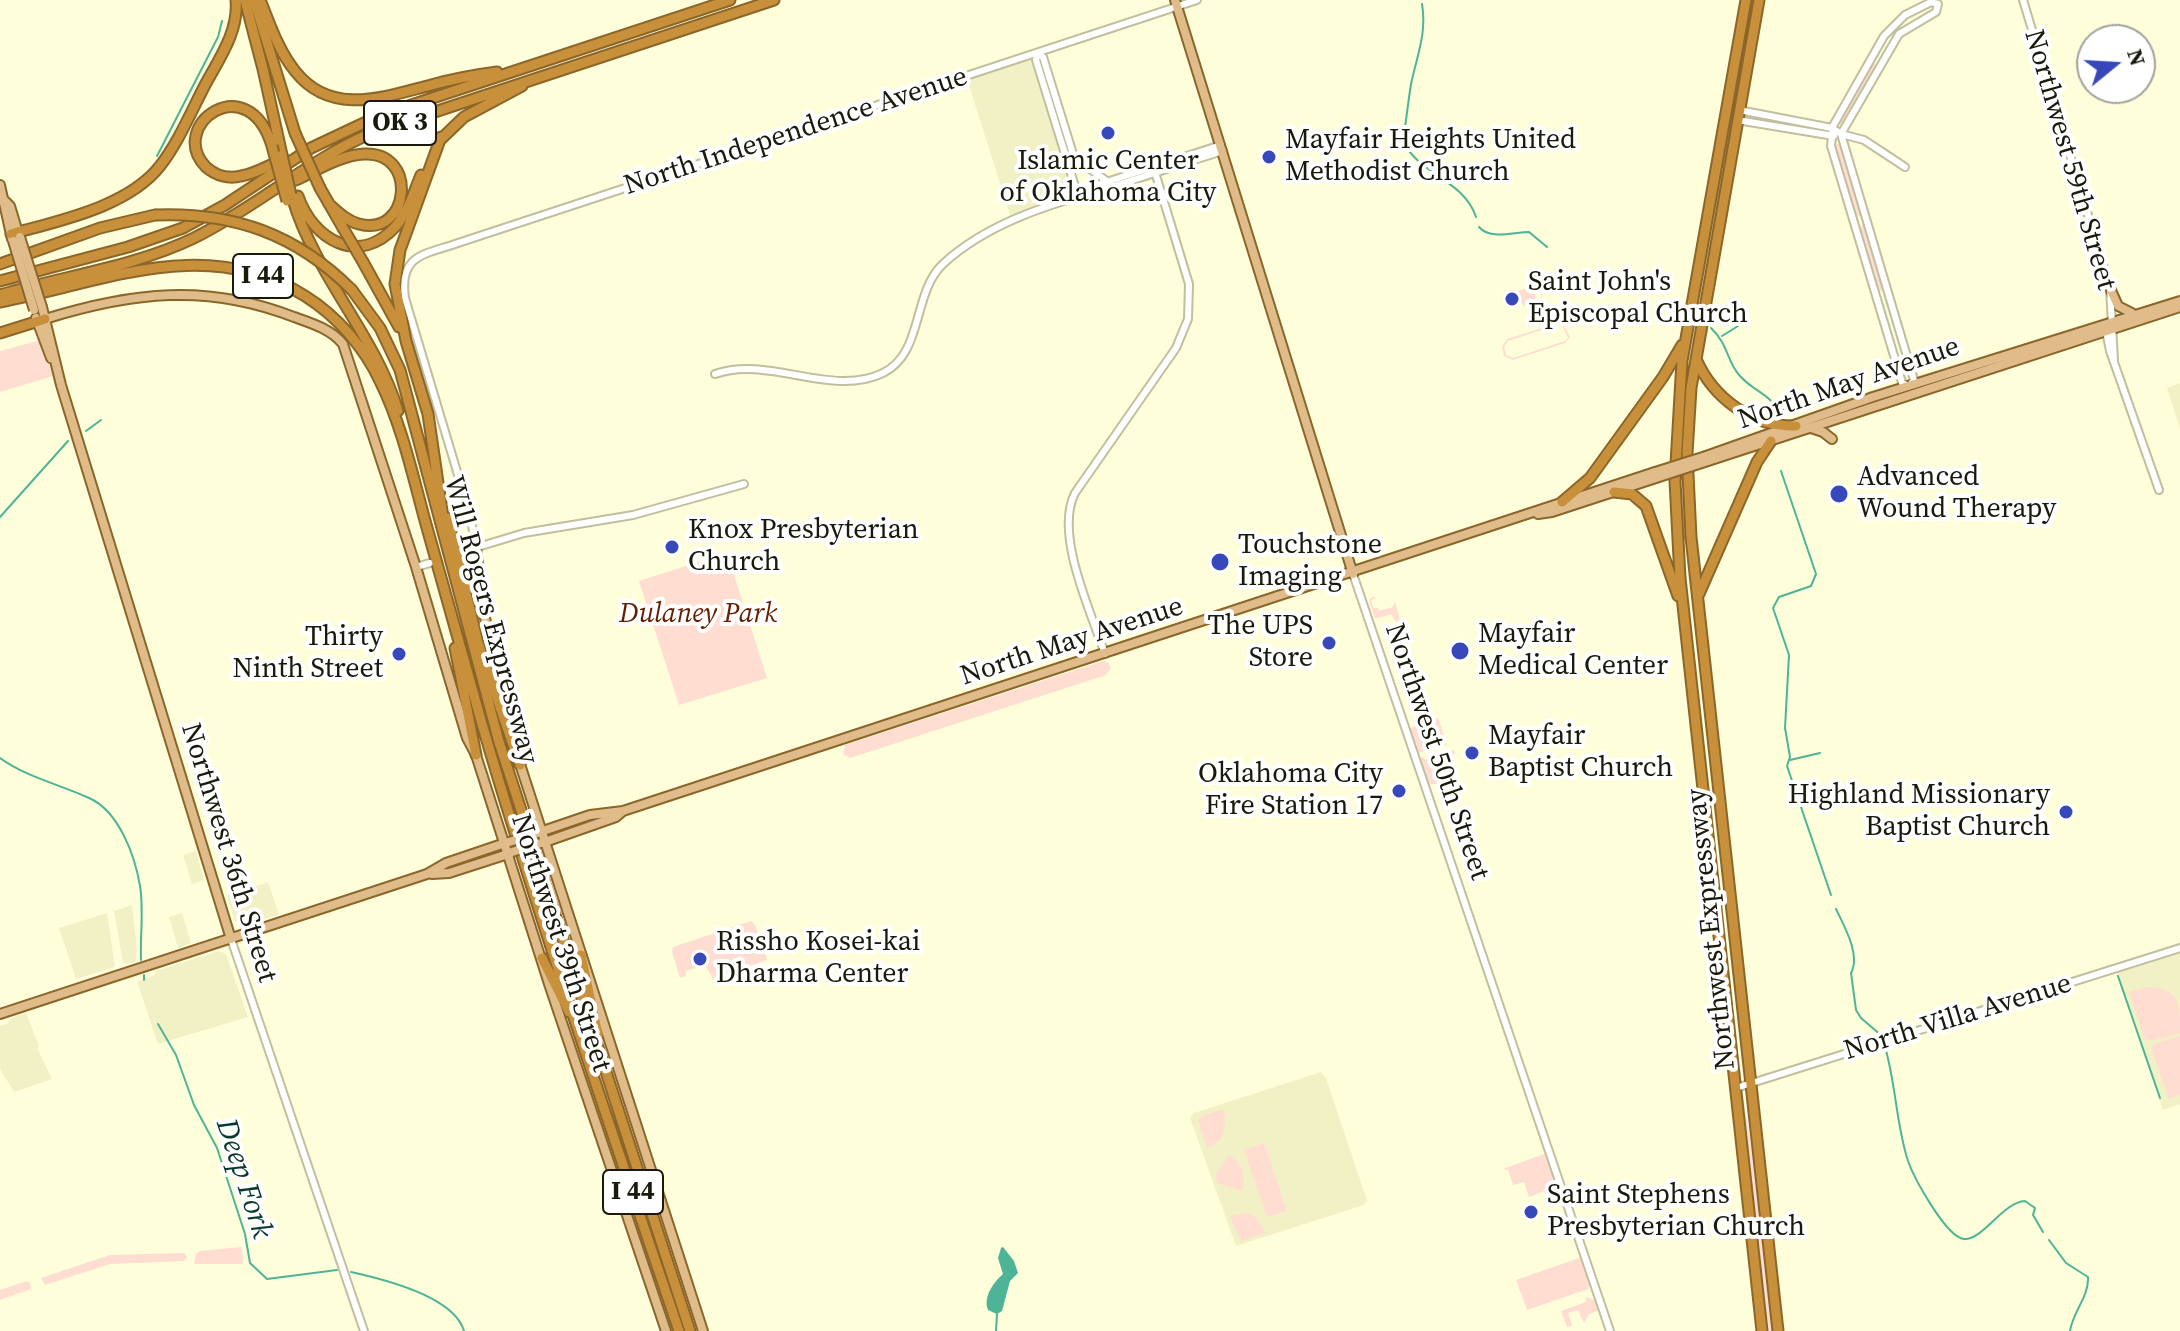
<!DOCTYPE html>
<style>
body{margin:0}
#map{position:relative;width:2180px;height:1331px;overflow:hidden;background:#fefedb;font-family:"Source Serif 4",serif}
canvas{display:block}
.north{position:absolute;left:2076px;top:24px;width:80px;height:80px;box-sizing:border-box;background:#fff;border:2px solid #a3a39e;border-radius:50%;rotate:72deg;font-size:22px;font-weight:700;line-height:32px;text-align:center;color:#19190c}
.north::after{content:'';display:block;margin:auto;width:28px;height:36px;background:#3748bb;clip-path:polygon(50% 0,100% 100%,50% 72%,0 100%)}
</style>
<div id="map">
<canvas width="2180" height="1331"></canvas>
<div class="north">N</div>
</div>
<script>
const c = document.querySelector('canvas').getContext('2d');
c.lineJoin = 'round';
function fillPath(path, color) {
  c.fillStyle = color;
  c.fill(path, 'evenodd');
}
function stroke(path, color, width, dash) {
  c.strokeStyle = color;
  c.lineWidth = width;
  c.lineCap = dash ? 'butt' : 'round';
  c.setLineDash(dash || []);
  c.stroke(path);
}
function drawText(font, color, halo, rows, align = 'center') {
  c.font = font + ' "Source Serif 4",serif';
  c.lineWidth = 8;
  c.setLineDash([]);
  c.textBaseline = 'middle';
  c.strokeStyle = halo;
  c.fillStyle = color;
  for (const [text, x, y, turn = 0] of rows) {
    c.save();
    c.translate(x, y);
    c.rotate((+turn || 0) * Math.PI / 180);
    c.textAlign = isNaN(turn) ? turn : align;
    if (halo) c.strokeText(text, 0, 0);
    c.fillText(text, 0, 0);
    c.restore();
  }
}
fillPath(new Path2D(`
 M1028,59l5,2 41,130 -1,3 -62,24 -44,-139z
 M2180,383v45l-13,-40z
 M196,851l8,29 -12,4 -9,-29z
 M268,882l11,32 -35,12 -9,-4 -8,-26z
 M132,905l5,44 -1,12 -9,3 -4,-1 -9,-52z
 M107,913l8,54 -39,12 -17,-51z
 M182,913l9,30 -13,5 -9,-31z
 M219,951l7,3 22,63 -90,27 -21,-63 17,-5 2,-5z
 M2180,952v152l-17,6 -47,-138z
 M26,1013l13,33 -2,2 15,31 -38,13 -14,-23v-43l7,-2 5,-6z
 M1321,1072l5,6 41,122 -3,5 -128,41 -46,-128 4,-5z`), '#f2f1c6');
fillPath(new Path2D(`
 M1875,62l1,5 -32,57h-5l32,-60z
 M1835,143l6,2 20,68 -1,3 -6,-1 -20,-67z
 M1863,224l3,3 18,60 -4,5 -21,-62z
 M1532,286l8,26 -9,3 -3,-10 -5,1 -5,-15z
 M1558,323l6,3 6,11 -5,6 -52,17 -9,-4 -2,-9 5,-8zM1557,325l6,2 5,11 -3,3 -52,17 -7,-3 -2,-8 4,-6z
 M41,340l12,36 -53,16v-41z
 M727,553l40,125 -88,27 -40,-124z
 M1374,596l1,3 -4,1 2,8h5l1,3 14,-4 2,-5 5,18 -4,2 -5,-8 -16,5 -6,-19z
 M1103,661l5,1 3,6 -5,7 -256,83 -7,-4 2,-9z
 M1438,718l9,26 -29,9 -8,-25z
 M1454,750l1,4 -22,8 6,18 -2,3 -8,2 -9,-27 3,-1 2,3z
 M751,921l4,4 12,35 -54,19 -8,-14 -19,6v5l-6,2 -8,-26 1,-5z
 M2148,987c32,2 32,16 32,46l-30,8 -5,-2 -16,-47z
 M2180,1036v59l-11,4 -18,-51 4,-4z
 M1743,1096l18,114 13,121h-7l-25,-227z
 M1223,1109c5,17 2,33 -16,39l-9,-28 2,-3z
 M1264,1143l23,68 -20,6 -23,-67z
 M1544,1154l3,2 13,36 -11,12 -5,-13 -15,6 -5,-15 -11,3 -5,-15 -5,-1z
 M1229,1155c14,9 16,19 14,36l-26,-8 -1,-9z
 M1246,1213l10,4 10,16 -25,8 -11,-25z
 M242,1247l1,17h-49l2,-10 4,-3z
 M184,1253l3,4 -3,4 -74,3 -65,21 -4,-7 69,-23z
 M1582,1257l9,25 -3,7 -61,21 -11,-30z
 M27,1281l3,2 1,6 -31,11v-10z
 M1586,1297l11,4 3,9 -11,4 -5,9 -6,-13 -10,3 4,12 -5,2 -6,-16 25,-9z`), '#ffddd1');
fillPath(new Path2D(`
 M1003,1247l11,14 4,12 -8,8 -8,30 -5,3 -9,-4c-5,-13 5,-27 15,-36l-5,-16 3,-10z`), '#4eb498');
stroke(new Path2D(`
 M1422,4c5,29 -5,52 -11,80 -3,19 -5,38 -8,57 16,34 61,39 73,76
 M157,156l61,-119 4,-16
 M1479,227c11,13 34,5 50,5l18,15
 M1711,328c18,17 16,35 29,48 14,16 32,18 40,39
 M1722,336l16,-10
 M1779,411l28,-8
 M86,431l15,-11
 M1781,471l35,103 -5,12 -32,11 -6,11 16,47 -4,73 5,29 -3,9 44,129
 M0,517l68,-76
 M0,758c28,20 59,26 89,40 30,13 46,58 51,88 4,23 0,50 1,74
 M1790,760l30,-7
 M1836,909c8,17 25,46 15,64l5,37 5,8 21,18
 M2118,976l42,122
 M144,980v-5
 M158,1024l18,31 18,50 23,43 28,86 5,29 17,16 70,-9
 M1885,1047c11,37 11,77 23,114 6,17 38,76 56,78 18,2 39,-37 61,-38l10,7 -2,7 10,17
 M2049,1240l17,23 22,14c1,20 -15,34 -18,54
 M351,1272c32,7 103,24 113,59
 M996,1331l1,-17`), '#4eb498', 2);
const minor = new Path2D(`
 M2023,0l87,288 4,73
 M1038,53l5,4 30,97 6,7 29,21
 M1038,53l-2,7 42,136
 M1739,110l93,18 9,6 23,6 41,27
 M1737,120l97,16
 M1092,190l2,-4 127,-41
 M2106,331l4,20 49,139
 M715,374c54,-19 116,24 168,-1 41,-20 29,-80 60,-109 43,-40 104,-59 158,-74 41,-12 81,-27 122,-39
 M1909,386l-7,-3 -1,-4 -70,-233 2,-20 51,-90 21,-21 26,-13 7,2 -2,8 -37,22 -58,100 73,246 -5,6
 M476,547l-6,-32 -65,-217c-6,-44 19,-43 53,-55l739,-243
 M458,553l66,-20 109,-18 111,-31
 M416,567l14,-4
 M1353,574l257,757
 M1105,654c-14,-42 -51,-120 -30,-161l101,-145 12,-29 1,-35 -34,-112
 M231,939l133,392
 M1736,1088l444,-140`);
const major = new Path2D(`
 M1175,0l178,574
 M0,185l12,54
 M4,200l6,6 9,30
 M2110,288l8,18 14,7
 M42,307l19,78 170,554
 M36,318l15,40
 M45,319c87,-27 162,-36 249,-2 17,6 37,12 49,27l73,223 51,171 9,17 73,229 117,347
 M1811,428l12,4 9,7
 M1706,456l167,-59 307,-96
 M1708,461l472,-154
 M1538,514l14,-2 104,-34
 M476,547l7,63 32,130
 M519,761l184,570
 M537,833l53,-18 33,-4 1032,-339
 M542,843l74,-26 7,-6
 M432,874l17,-1 62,-20
 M0,1014l427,-140 19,-11 62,-21`);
const highway = new Path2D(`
 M245,0l18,69 19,86
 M254,0l41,133
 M260,0c10,24 18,50 35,71 36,46 89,26 136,14 22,-6 43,-10 66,-13
 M1746,0l-64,361 -7,120 5,97 82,753
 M1759,0l-68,388 -4,65 4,84 87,794
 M441,137l-41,113 -5,34 11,57 22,73 16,110
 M439,141l25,-24 58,-31
 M272,146c-24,-80 -106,-20 -66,21 10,9 23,12 35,9 14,-2 28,-11 41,-16
 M296,180c21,-10 45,-25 68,-26 55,-3 46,84 -5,70 -12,-3 -21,-12 -30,-20
 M320,188l23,40
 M298,196c15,44 61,71 98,30 12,-14 18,-34 25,-51
 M293,200c23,76 82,135 105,211
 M11,234c47,-13 117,-27 149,-68 18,-23 31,-54 45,-81 14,-26 34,-54 31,-85
 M363,262l36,65
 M0,264l100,-36 55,-13
 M0,281l128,-34 55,-19 42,-23 86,-57 70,-33 349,-115
 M352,290l28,38 20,42 99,372 191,589
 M0,295c64,-19 134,-28 194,-57 63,-31 115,-79 180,-106l400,-132
 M0,302c105,-20 205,-68 305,-6 32,20 59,51 75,85 21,42 32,91 44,136 19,69 38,138 58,207 60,204 129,406 197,607
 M0,333l45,-14
 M1696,359c17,39 56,68 100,67
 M1614,492l18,2 14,12 32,90
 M1562,502l28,-24 73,-101 19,-32
 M448,518l30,125 42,122
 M1699,594l58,-132 14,-21
 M455,648l21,107
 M581,955l17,80
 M542,958l27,54`);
stroke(minor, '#c0bf9e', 10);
stroke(major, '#8b662b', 12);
stroke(highway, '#8b662b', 13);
stroke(minor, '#fff', 6);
stroke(major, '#dfbc89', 8);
stroke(highway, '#c9903b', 9);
const majorBridge = new Path2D(`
 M20,237l22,70
 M13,241l21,69
 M1655,472l51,-16
 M1656,478l52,-17
 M509,842l28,-9
 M512,852l29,-9`);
const highwayBridge = new Path2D(`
 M295,133l25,55
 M272,146l15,55
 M282,155l9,40
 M155,215c79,-3 141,19 197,75
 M343,228l20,34`);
stroke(majorBridge, '#8b662b', 12, []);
stroke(highwayBridge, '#8b662b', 13, []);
stroke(majorBridge, '#dfbc89', 8);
stroke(highwayBridge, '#c9903b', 9);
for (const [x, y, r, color] of [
 [1108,133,8,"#3748bb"],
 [1269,157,8,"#3748bb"],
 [1512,299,8,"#3748bb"],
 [1839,494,10,"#3748bb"],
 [672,547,8,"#3748bb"],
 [1220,562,10,"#3748bb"],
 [1329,643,8,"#3748bb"],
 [1460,651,10,"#3748bb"],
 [399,654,8,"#3748bb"],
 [1472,753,8,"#3748bb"],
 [1399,791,8,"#3748bb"],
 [2066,812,8,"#3748bb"],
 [700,959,8,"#3748bb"],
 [1531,1212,8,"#3748bb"]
]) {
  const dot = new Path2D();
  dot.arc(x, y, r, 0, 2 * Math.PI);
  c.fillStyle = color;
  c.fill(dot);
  stroke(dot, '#fff', 3);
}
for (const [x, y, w] of [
 [400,123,72],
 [263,276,60],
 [633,1192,60]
]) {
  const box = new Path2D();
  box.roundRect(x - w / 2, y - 22, w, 44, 6);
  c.fillStyle = '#fff';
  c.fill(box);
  stroke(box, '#19190c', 2);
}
drawText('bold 26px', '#19190c', null, [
 ["OK 3",400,123],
 ["I 44",263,276],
 ["I 44",633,1192]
]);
drawText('28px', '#19190c', '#fff', [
 ["North Independence Avenue",796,132,-18],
 ["Northwest 59th Street",2069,160,74],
 ["North May Avenue",1849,384,-19],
 ["Will Rogers Expressway",490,620,75],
 ["North May Avenue",1072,642,-18],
 ["Northwest 50th Street",1436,752,71],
 ["Northwest 36th Street",228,853,73],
 ["Northwest Expressway",1712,929,-96],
 ["Northwest 39th Street",560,943,72],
 ["North Villa Avenue",1958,1018,-17]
]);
drawText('28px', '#19190c', '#fff', [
 ["Mayfair Heights United",1285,141],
 ["Methodist Church",1285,173],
 ["Islamic Center",1108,162,"center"],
 ["of Oklahoma City",1108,194,"center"],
 ["Saint John's",1528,283],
 ["Episcopal Church",1528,315],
 ["Advanced",1857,478],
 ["Wound Therapy",1857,510],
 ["Knox Presbyterian",688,531],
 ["Church",688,563],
 ["Touchstone",1238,546],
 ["Imaging",1238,578],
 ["The UPS",1313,627,"right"],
 ["Store",1313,659,"right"],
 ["Mayfair",1478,635],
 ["Medical Center",1478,667],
 ["Thirty",383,638,"right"],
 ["Ninth Street",383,670,"right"],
 ["Mayfair",1488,737],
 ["Baptist Church",1488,769],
 ["Oklahoma City",1383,775,"right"],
 ["Fire Station 17",1383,807,"right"],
 ["Highland Missionary",2050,796,"right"],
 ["Baptist Church",2050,828,"right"],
 ["Rissho Kosei-kai",716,943],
 ["Dharma Center",716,975],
 ["Saint Stephens",1547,1196],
 ["Presbyterian Church",1547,1228]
], 'left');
drawText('italic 28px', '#641e00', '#fff', [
 ["Dulaney Park",698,615]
]);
drawText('italic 30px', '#0a392e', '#fff', [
 ["Deep Fork",243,1179,72]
]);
</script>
